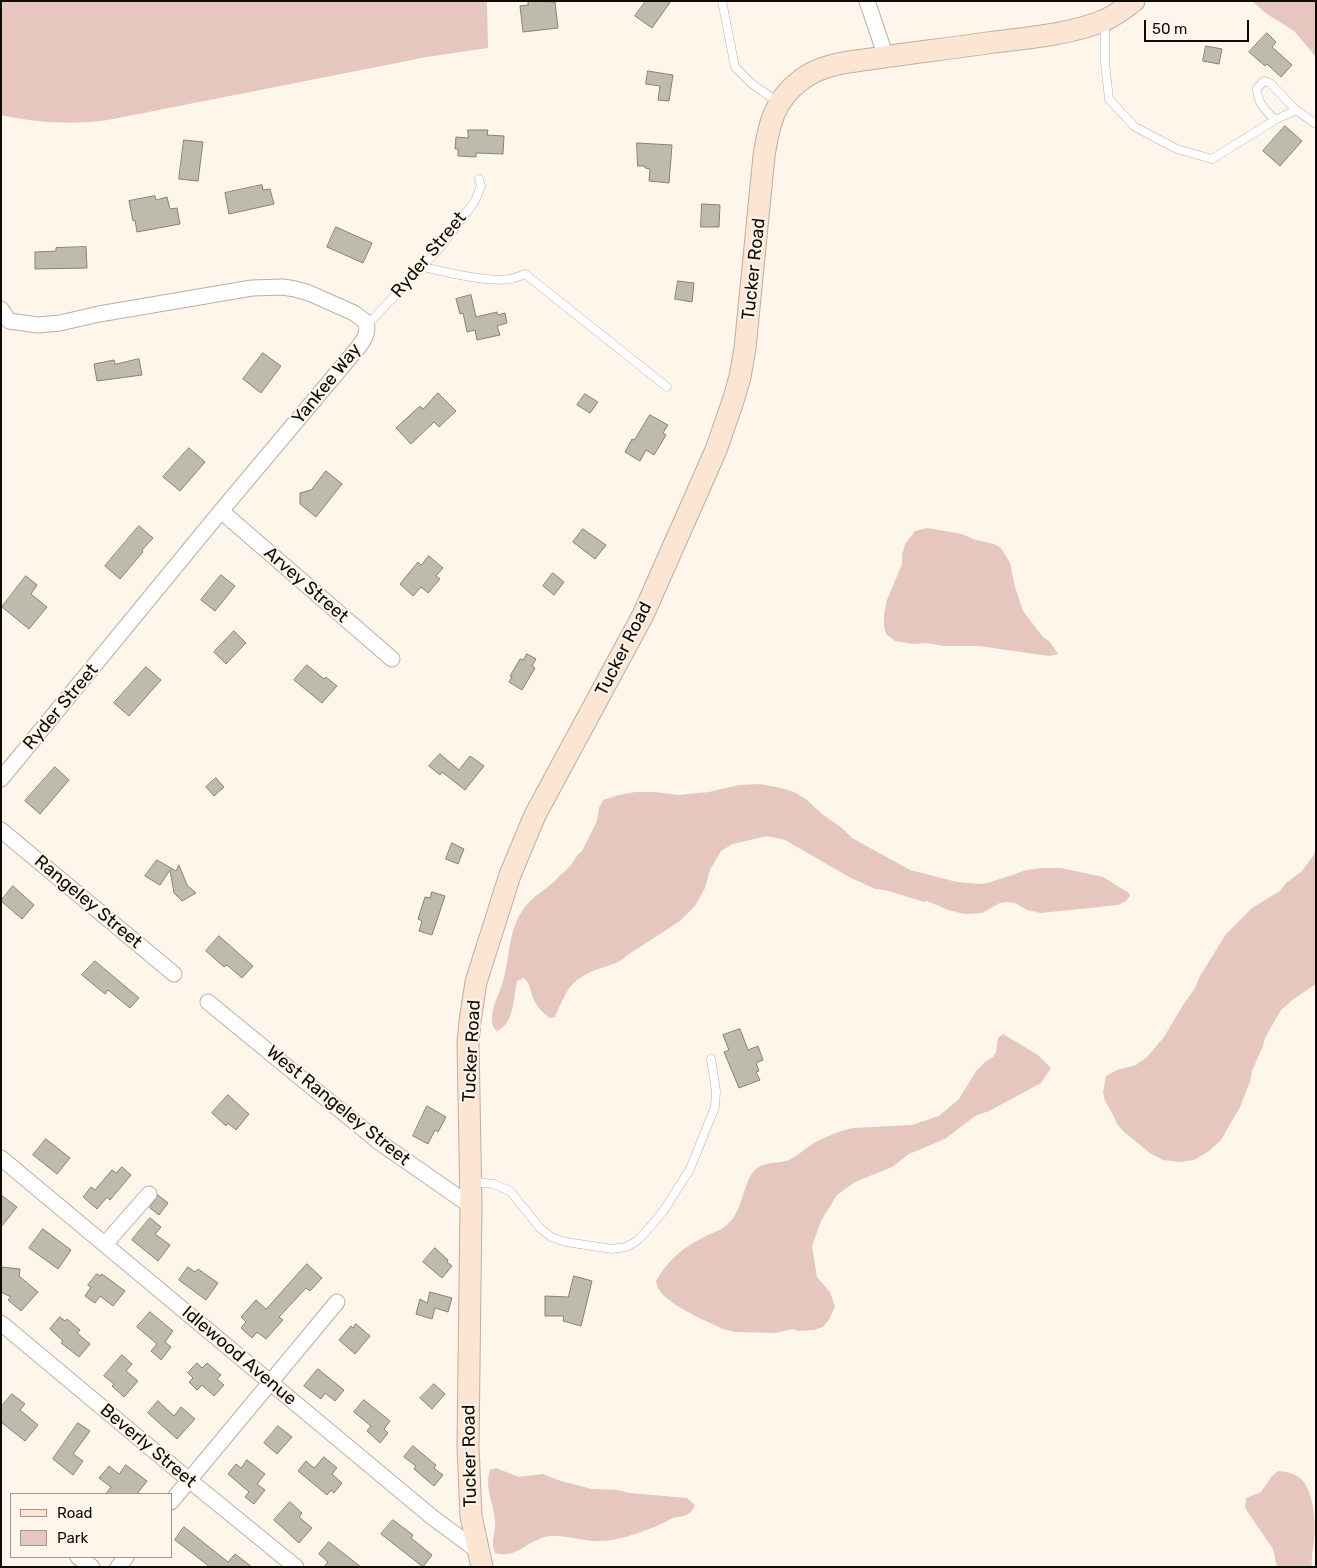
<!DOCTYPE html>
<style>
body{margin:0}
#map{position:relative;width:1317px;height:1568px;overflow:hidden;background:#fef6eb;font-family:Rubik,sans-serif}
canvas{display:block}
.frame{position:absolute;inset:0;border:2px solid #0f0c08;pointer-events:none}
.legend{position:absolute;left:10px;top:1493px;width:162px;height:65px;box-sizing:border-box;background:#fef6eb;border:1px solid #9e9890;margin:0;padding:6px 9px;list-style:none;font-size:15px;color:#0f0c08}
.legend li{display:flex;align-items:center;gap:10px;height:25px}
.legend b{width:25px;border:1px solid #9e9890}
.scale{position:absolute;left:1144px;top:20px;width:105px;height:22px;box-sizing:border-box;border:2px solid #0f0c08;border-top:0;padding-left:6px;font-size:15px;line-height:18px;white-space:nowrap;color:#0f0c08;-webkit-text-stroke:4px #fef6eb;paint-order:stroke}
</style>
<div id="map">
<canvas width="1317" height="1568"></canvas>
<div class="frame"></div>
<ul class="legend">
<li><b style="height:6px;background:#fde5d4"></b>Road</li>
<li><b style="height:14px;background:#e5c7be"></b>Park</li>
</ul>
<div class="scale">50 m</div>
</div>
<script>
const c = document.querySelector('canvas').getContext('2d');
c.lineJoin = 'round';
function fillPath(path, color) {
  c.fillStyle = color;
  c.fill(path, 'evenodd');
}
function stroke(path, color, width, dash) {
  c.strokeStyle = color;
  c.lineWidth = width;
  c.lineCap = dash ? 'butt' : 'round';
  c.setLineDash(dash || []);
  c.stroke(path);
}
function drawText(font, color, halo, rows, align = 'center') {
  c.font = font + ' Rubik,sans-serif';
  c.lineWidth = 4;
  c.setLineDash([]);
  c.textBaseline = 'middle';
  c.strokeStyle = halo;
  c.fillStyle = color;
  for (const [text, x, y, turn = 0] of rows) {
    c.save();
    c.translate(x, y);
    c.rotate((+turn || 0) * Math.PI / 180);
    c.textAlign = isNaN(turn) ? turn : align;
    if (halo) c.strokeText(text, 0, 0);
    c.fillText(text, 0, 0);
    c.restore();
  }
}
fillPath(new Path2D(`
 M1,1h486l1,47 -61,9 -319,63c-36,5 -71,3 -107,-5z
 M1252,1h64v56l-22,-26 -27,-17z
 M927,528l35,6 11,5 21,5 7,4 9,15 5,24 8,24 20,26 7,5 8,12 -9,2 -70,-10h-36l-17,-3 -12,1 -19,-3 -9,-7 -2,-7v-12l3,-15 15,-36v-9l3,-11 10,-13z
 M760,784l21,4 13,4 13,8 15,14 20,14 10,10 58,32 47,12 24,2 7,-1 39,-13 16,-2h18l42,9 26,16 1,3 -4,5 -8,4 -77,8 -14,-3 -12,-7 -8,-1 -7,1 -18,10 -17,1 -17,-4 -21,-9 -3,1 -39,-12 -10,-1 -26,-12 -64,-37 -18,-4 -34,8 -12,7 -11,19 -5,18 -10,18 -15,15 -54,35c-6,7 -16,9 -25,12 -31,11 -33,20 -46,49l-5,1c-7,-5 -13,-11 -16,-18 -4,-8 -3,-16 -10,-22l-7,3c-4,17 -2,42 -20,50 -3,-3 -5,-5 -5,-10 -1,-15 9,-29 12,-44 6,-24 5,-48 20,-69 8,-11 22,-19 32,-28 3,-5 8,-7 12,-12 6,-5 7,-12 14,-17l15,-30 2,-13 4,-8 16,-5 16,-3h20l23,3 31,-3 30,-7z
 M1316,852v132l-21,14 -14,12 -16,28 -2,8 -11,25 -2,11 -10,25 -19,33 -12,11 -15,9 -13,2 -18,-2 -13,-7 -26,-21 -7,-8 -5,-11 -7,-12 -2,-8 3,-17 11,-6 19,-5 11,-8 17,-20 19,-32 12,-17 5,-12 26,-42 26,-26 28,-17 6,-8 16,-12z
 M1003,1034l35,21 13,13 -10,15 -52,28 -14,5 -30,23 -36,15 -17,13 -37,15 -18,13 -16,26 -9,25 5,31 13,15 5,14 -6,14 -6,7 -9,3 -16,1 -5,-2 -18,4 -40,-1 -12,-3 -28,-13 -21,-12 -12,-10 -4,-6 -2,-7c12,-21 27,-34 50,-45 8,-4 16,-6 23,-13 14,-13 15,-45 27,-54 9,-8 22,-5 33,-9 8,-4 14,-10 22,-15 12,-8 29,-14 42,-17l59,-3 27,-9 20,-17 17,-28 9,-9 8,-5 3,-5 2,-14z
 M496,1468l23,9 24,-3 18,7 31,8 26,1 11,3 58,5 8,7c-5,13 -13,10 -24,14 -5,2 -9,5 -14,7 -19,7 -38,15 -59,15 -16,0 -31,-6 -46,-5 -23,1 -34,24 -57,17 -5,-12 1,-20 0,-32 -1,-18 -11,-32 -5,-51z
 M1278,1471c8,1 16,2 22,7 14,12 16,45 14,61 -1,10 -3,18 -2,28h-35l-4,-18 -28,-41 1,-10 15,-6 11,-16z`), '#e5c7be');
const building = new Path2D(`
 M528,1l27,1 3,26 -35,4 -3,-26 8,-1z
 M646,1h25l-19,27 -17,-12z
 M1267,33l9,9 -4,5 20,18 -11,12 -14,-13 -2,2 -16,-14z
 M1206,46l16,3 -3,15 -16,-3z
 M648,71l25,4 -4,26 -11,-1 2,-14 -14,-2z
 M1285,126l17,15 -22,25 -17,-15z
 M468,130h20l-1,5 17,1 -1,18 -27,-1v4l-18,-1v-7h-3l1,-12 12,1z
 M184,140l19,2 -5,39 -19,-2z
 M637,143l35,2 -3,38 -20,-2 1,-12 -5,-1v-2h-7z
 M262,185l1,5 7,-1 4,15 -45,10 -4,-21z
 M155,196l1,4 11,-3 3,12 7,-1 3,16 -43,8 -2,-12 -2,1 -4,-20z
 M702,204l18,1 -1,22h-18z
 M336,227l36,16 -9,20 -36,-16z
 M86,247l1,21 -52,1v-17l21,-1v-3z
 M678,281l16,2 -2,19 -17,-3z
 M471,295l5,22 21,-5 1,3 7,-2 2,10 -10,3 3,9 -23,5 -2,-10 -8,2 -4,-19 -3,1 -4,-15z
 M263,353l18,13 -20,27 -18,-14z
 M139,359l3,16 -45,6 -3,-17 20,-4 1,4z
 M438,393l18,18 -17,16 -5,-5 -23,22 -15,-16 24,-22 3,3z
 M585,394l13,8 -8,11 -13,-8z
 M650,415l18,10 -5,8 3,2 -12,20 -8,-5 -6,11 -15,-9 7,-13 2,1z
 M189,448l16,14 -25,29 -17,-14z
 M326,471l16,13 -26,33 -16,-13v-11l11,-3z
 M139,526l14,12 -11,12 1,2 -23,27 -15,-13z
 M583,529l23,16 -11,14 -22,-17z
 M429,556l14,12 -7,8 4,3 -12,14 -7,-6 -8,9 -13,-12 18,-22 3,3z
 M553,573l11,9 -10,13 -11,-9z
 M221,575l14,11 -20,25 -14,-11z
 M26,576l11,9 -6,9 16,13 -18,22 -27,-22z
 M234,631l12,12 -20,21 -12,-12z
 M527,654l9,5 -4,7 3,2 -13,22 -13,-8 3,-5 -2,-1 10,-17 3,1z
 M307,665l17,14 2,-2 11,9 -15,17 -28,-23z
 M146,667l15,13 -32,36 -15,-13z
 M440,754l19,16 11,-14 14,10 -19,24 -23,-18 -2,3 -11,-9z
 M55,767l14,13 -29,34 -15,-13z
 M216,778l8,9 -10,9 -8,-9z
 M452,843l12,6 -6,15 -12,-5z
 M157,860l19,11 3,-6 8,20 9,8 -14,8 -8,-8 -4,-23 -10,15 -15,-9z
 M13,886l21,19 -12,14 -21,-18z
 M432,892l13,4 -13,39 -13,-4 3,-10 -4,-2 7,-22 5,1z
 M219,936l34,30 -11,12 -15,-13 -3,2 -18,-16z
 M95,961l44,37 -9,10 -22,-18 -3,4 -23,-19z
 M740,1029l8,21 10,-4 5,14 -7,3 3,8 -3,1 4,8 -21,8 -15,-36 5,-2 -6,-15z
 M228,1095l21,19 -13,16 -8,-7 -2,3 -14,-13z
 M427,1106l19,11 -8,15 -3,-2 -7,14 -15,-8z
 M46,1139l24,19 -13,16 -24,-19z
 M122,1167l9,8 -21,25 -3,-3 -10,12 -14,-12 8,-10 4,3 17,-20 4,3z
 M1,1195l16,12 -16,20z
 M158,1195l10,8 -9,12 -9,-7z
 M150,1218l11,9 -6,7 15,11 -12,16 -26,-21z
 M43,1229l28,21 -13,19 -29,-21z
 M435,1248l13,12 -1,2 5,4 -10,12 -19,-16z
 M307,1264l15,14 -12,13 -4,-3 -27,29 4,3 -17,19 -9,-7 -5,6 -11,-10 5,-6 -5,-5 15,-17 10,9z
 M1,1267l19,2 -1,7 19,16 -17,19 -13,-11 3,-3 -10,-5z
 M188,1267l7,5 3,-3 20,14 -12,17 -27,-20z
 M97,1274l3,2 2,-2 23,17 -12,15 -13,-10 -5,7 -10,-7 6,-9 -3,-2z
 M574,1276l18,5 -11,45 -18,-5 1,-5h-19v-20l23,1z
 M430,1292l22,6 -4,14 -13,-4 -3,11 -16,-5 4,-15 7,4z
 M150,1312l23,19 -8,11 6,5 -10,13 -10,-9 6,-7 -20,-17z
 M60,1317l5,4 2,-2 13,11 -3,3 13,11 -11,13 -18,-14 2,-2 -13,-12z
 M356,1324l14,12 -15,18 -16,-14 12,-14 2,2z
 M122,1355l10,9 -6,7 12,10 -14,16 -12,-11 2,-2 -10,-8z
 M197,1363l5,5 5,-5 14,12 -4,4 7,6 -10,11 -12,-11 -5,5 -8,-8 4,-4 -5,-5z
 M318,1369l26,21 -9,11 -10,-8 -4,6 -17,-13z
 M434,1384l11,10 -13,15 -12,-11z
 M12,1394l13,10 -5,6 18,15 -13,16 -24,-19v-15z
 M364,1400l26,21 -6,8 4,4 -8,10 -13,-12 4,-5 -17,-14z
 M158,1401l16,15 7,-9 14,12 -18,20 -29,-26z
 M78,1423l12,8 -17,23 10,7 -10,14 -20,-16z
 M278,1426l14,11 -15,17 -13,-11z
 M413,1446l23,19 -2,3 9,7 -9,11 -20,-17 2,-3 -12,-9z
 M324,1457l13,11 -5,6 10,9 -8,10 -3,-3 -4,5 -29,-24 8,-10 8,7z
 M247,1460l18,14 -8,10 8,6 -11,14 -9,-7 4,-5 -21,-18 8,-10 5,4z
 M126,1465l21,16 -10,13h-31l5,-7 -12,-9 10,-12 10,8z
 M290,1502l12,11 -3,4 13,11 -13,15 -25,-23z
 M393,1520l20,15 -2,3 21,17 -9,12 -42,-33z
 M184,1527l44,35 7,-8 17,13h-42l-35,-27z
 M329,1542l32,25h-37l4,-5 -9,-8z`);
fillPath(building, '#bfbbac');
stroke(building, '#868274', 1);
const lane = new Path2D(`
 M722,1l13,66 16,16 28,20
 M1105,22v41l4,36 26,28 42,22 35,10 63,-39 21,-10
 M1275,120c-10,-10 -18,-17 -18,-32l7,-7 6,2 26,27 20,14
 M423,267c21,5 66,16 87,12 5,-1 10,-3 15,-5l142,113
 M367,325l71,-75 37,-49 6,-15 -2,-7
 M473,1182l21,2 16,7 30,37 11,9 15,5 46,7 14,-2 11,-6 13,-14 14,-17 26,-41 25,-62 1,-16 -5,-32`);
const street = new Path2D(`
 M867,1l19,56
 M1,309l8,12 29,4 22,-2 39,-9 153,-26 31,-1 12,2 14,4 45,20 12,9c3,11 -2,18 -9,27l-136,162 -220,268
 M221,511l171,148
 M1,830l173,144
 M208,1002l171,140 92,64
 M1,1158l431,359 46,34
 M105,1244l44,-50
 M1,1323l188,157 107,87
 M171,1502l166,-200
 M78,1557l14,10
 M118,1567l8,-10`);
const secondary = new Path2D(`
 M482,1567l-11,-51 -3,-70 3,-240 -3,-163 2,-22 6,-39 34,-107 25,-60 108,-200 73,-165 17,-49 7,-24 5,-29 19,-192c5,-32 10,-56 37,-76 21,-17 51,-18 76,-22 39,-6 78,-10 117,-16 36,-4 78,-8 111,-22 11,-5 20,-12 29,-19`);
stroke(lane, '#bab0a3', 9);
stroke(street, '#bab0a3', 17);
stroke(secondary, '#bab0a3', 23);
stroke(lane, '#fff', 8);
stroke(street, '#fff', 15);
stroke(secondary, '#fde5d4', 21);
drawText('18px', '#0f0c08', '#fef6eb', [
 ["Ryder Street",429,255,-50],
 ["Tucker Road",754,269,-84],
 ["Yankee Way",327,384,-51],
 ["Arvey Street",306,585,41],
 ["Tucker Road",624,649,-63],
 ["Ryder Street",61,707,-50],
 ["Rangeley Street",88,902,40],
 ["Tucker Road",472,1051,-87],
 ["West Rangeley Street",338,1106,39],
 ["Idlewood Avenue",239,1356,40],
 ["Beverly Street",148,1446,40],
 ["Tucker Road",470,1456,-91]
]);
</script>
